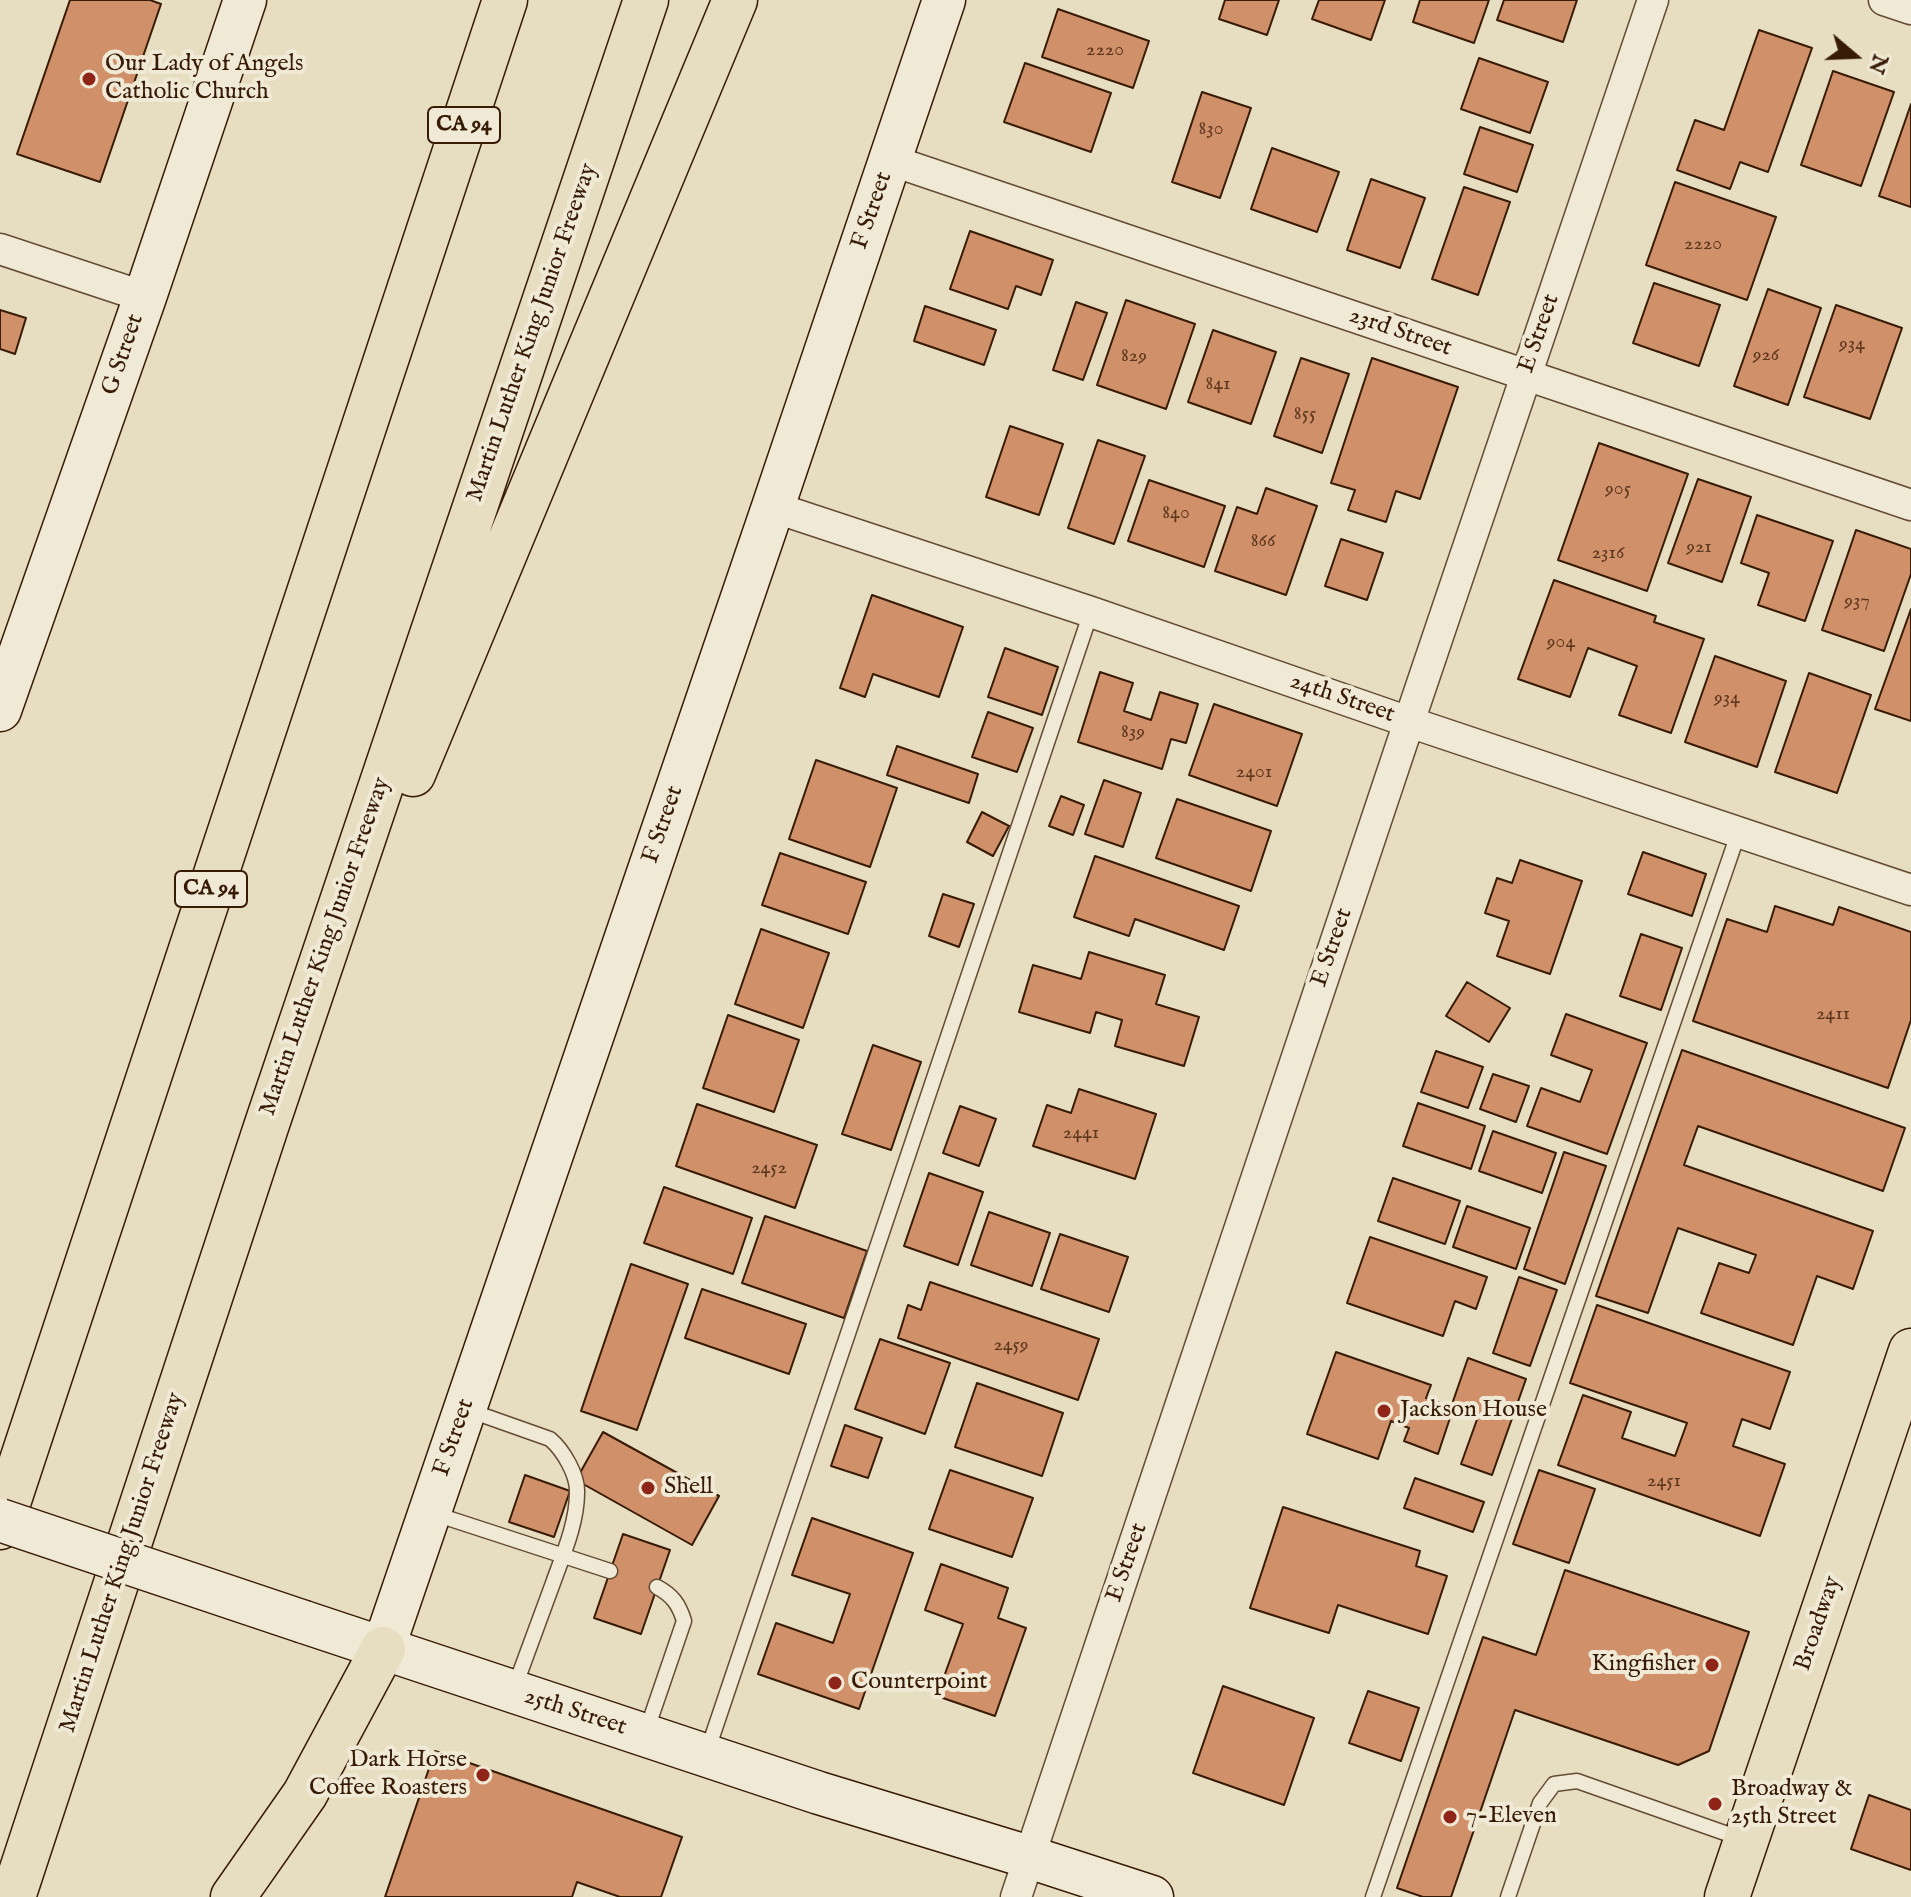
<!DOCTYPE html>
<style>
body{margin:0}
#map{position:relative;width:1911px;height:1897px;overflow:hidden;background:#e7ddc0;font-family:"IM FELL English",serif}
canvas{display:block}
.north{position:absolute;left:1815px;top:16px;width:80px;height:80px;-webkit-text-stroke:6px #efe9d6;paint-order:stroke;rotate:109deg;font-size:22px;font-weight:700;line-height:32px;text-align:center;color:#381b05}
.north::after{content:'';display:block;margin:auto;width:28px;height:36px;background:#381b05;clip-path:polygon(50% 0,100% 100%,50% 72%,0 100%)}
</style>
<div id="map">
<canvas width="1911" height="1897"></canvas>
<div class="north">N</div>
</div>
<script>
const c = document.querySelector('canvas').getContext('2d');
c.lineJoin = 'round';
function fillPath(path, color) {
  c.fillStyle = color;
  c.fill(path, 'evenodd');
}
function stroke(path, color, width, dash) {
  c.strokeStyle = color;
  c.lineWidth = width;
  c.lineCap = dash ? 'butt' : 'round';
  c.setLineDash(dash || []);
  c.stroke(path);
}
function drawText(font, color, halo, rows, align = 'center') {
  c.font = font + ' "IM FELL English",serif';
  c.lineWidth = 8;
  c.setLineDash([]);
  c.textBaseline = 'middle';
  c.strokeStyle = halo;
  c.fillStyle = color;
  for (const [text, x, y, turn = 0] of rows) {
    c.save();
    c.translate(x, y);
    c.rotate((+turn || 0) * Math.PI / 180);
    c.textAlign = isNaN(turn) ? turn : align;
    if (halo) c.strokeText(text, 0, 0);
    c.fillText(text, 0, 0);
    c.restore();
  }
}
const building = new Path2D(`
 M70,0h80l11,4 -61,178 -83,-28z
 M1225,0h54l-12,35 -48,-16z
 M1319,0h66l-14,40 -59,-21z
 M1420,0h69l-15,43 -61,-21z
 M1504,0h73l-14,42 -66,-22z
 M1058,9l91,32 -16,47 -91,-31z
 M1759,30l53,18 -44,124 -28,-10 -10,27 -53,-19 18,-50 29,10z
 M1479,58l69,24 -18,51 -69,-24z
 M1025,63l86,30 -20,59 -87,-30z
 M1833,71l61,21 -33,94 -60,-21z
 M1202,92l49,16 -31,90 -48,-16z
 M1911,104v103l-32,-11z
 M1480,127l53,18 -16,47 -53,-18z
 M1272,148l67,24 -22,60 -66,-23z
 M1371,179l54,19 -25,70 -53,-18z
 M1675,182l101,35 -29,83 -101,-35z
 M1464,187l46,15 -32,93 -46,-16z
 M970,231l83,29 -12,35 -25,-9 -8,23 -58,-20z
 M1654,283l66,22 -21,61 -66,-23z
 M1768,289l53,19 -33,97 -54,-19z
 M1126,300l69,24 -29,85 -69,-24z
 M1076,302l31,11 -24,67 -30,-10z
 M1836,305l66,23 -32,91 -66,-22z
 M925,306l71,24 -12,35 -70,-24z
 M0,310l26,8 -11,36 -15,-5z
 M1213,330l63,22 -25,72 -63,-22z
 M1301,358l48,16 -27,79 -48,-17z
 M1372,358l86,29 -38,112 -24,-8 -10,31 -38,-12 7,-20 -24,-7z
 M1010,426l53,18 -24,71 -53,-18z
 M1098,440l47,16 -31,88 -46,-16z
 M1599,443l89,31 -41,117 -89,-31z
 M1698,479l53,18 -29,85 -54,-19z
 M1149,480l76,26 -21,61 -76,-26z
 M1266,488l51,18 -31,89 -71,-24 22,-64 20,7z
 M1757,515l76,26 -28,80 -47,-16 11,-32 -28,-10z
 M1856,530l55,19v25l-27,77 -62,-21z
 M1341,539l42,14 -16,47 -42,-14z
 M1554,580l102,36 -2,6 50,17 -33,94 -52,-18 18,-49 -49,-18 -18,49 -52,-18z
 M872,595l91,32 -24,70 -66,-23 -8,23 -25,-9z
 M1911,609v112l-36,-12z
 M1005,648l53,19 -16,48 -54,-18z
 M1715,656l71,25 -29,86 -72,-25z
 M1100,672l33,11 -9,28 27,9 9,-28 38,12 -12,39 -15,-4 -9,30 -84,-27z
 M1809,673l62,22 -34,98 -62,-21z
 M1214,704l88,30 -25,72 -88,-31z
 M988,712l45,16 -16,44 -45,-15z
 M897,746l81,28 -9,29 -82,-28z
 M816,760l81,28 -27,79 -81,-28z
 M1104,780l37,13 -18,54 -38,-13z
 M1061,796l23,9 -11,30 -24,-9z
 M1177,799l94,32 -20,60 -95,-33z
 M982,812l27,14 -16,30 -26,-14z
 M1643,852l63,22 -14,42 -64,-22z
 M780,853l86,29 -18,52 -86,-29z
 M1095,856l144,50 -15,44 -89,-31 -6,17 -55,-19z
 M1520,860l62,21 -32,93 -53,-18 12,-35 -24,-8 12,-35 15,5z
 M943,894l31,10 -15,43 -30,-11z
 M1775,906l58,19 6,-18 72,25v88l-23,68 -195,-67 34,-102 40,13z
 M761,929l68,24 -26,75 -68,-24z
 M1641,934l41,14 -21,62 -41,-14z
 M1089,952l76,23 -9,29 43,13 -15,49 -69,-20 7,-26 -26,-8 -6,21 -71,-21 14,-47 48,14z
 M1467,982l43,26 -21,34 -43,-26z
 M1566,1014l81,29 -40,111 -80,-28 14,-38 39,14 12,-32 -41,-15z
 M728,1015l71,25 -25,72 -71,-24z
 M873,1045l48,17 -30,88 -49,-16z
 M1682,1050l223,78 -22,63 -185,-65 -14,39 189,66 -20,58 -36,-13 -24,69 -92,-32 18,-50 30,10 7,-18 -78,-27 -30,85 -52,-17z
 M1436,1051l47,16 -15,41 -47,-16z
 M1493,1074l36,12 -13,36 -36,-13z
 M1079,1089l77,25 -21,65 -102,-33 14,-41 24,8z
 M1418,1103l67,23 -14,43 -68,-23z
 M697,1104l120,41 -22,63 -119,-42z
 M960,1106l36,13 -17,47 -36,-13z
 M1493,1131l63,22 -14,40 -63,-22z
 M1564,1152l42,14 -41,118 -41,-15z
 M929,1173l54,19 -25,73 -54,-19z
 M1393,1178l67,23 -15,43 -67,-23z
 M664,1187l88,31 -19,56 -89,-31z
 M1467,1206l63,22 -14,41 -63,-22z
 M989,1212l61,21 -18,53 -61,-21z
 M765,1216l102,35 -23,67 -102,-35z
 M1060,1234l68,23 -19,55 -68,-23z
 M1370,1237l117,40 -11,32 -21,-8 -12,35 -96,-33z
 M631,1264l57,20 -51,146 -56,-19z
 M1519,1277l38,13 -27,76 -37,-13z
 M930,1282l169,57 -21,61 -180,-62 10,-33 13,5z
 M702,1289l104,35 -17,50 -104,-36z
 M1597,1305l193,67 -20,57 -28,-10 -9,27 52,18 -25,72 -202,-71 25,-70 48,17 -9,26 53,18 12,-33 -117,-40z
 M880,1339l70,24 -25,71 -70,-25z
 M1336,1352l95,33 -5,13 25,9 17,-49 58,21 -34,96 -31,-11 18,-50 -25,-8 -16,48 -34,-13 5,-13 -18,-7 -13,38 -71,-25z
 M977,1383l86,30 -21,63 -87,-29z
 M845,1425l37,13 -14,40 -37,-12z
 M603,1432l116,64 -27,49 -116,-65z
 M950,1470l83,28 -21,59 -83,-28z
 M1539,1470l56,19 -26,74 -56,-19z
 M525,1475l45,16 -16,46 -45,-15z
 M1415,1478l69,24 -11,30 -69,-24z
 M1283,1507l137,44 -4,15 31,10 -19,58 -90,-29 -9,28 -79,-25z
 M812,1518l101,35 -54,156 -101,-35 18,-51 57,20 17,-49 -58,-19z
 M623,1534l47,16 -29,84 -47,-16z
 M941,1564l67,24 -10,30 28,10 -31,88 -58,-20 26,-72 -38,-14z
 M1565,1570l184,62 -40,119 -31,14 -163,-55 -64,187h-28l-26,-9 86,-251 53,18z
 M1223,1686l91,32 -30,87 -91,-32z
 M1368,1691l51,17 -18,53 -52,-18z
 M435,1751l247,86 -21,60h-41l-43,-15 -5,15h-187z
 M1869,1795l42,15v60l-60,-21z`);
fillPath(building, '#d09069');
stroke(building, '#381b05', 2);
const lane = new Path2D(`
 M468,1410l82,29c13,11 28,36 27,54 0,30 -14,62 -24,90 -13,35 -26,70 -39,106
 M432,1513l178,58
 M646,1732l38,-111c-5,-17 -12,-26 -27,-34
 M707,1752l384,-1140
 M1373,1897l366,-1066
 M1508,1897l32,-94 14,-19 23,-3 165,58`);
const street = new Path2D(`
 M1884,0l27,9
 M890,160l1021,345
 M0,249l145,48
 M773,507l318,105 318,110 502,168
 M1016,1897l393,-1175 244,-722`);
const secondary = new Path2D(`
 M0,710l145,-413 100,-297
 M304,1622l515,171 210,64 123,40
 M383,1649l390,-1142 171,-507`);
const primary = new Path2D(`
 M1727,1897l184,-546`);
const highway = new Path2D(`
 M413,774l322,-774
 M0,1527l505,-1527
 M13,1897l253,-770 380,-1127
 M233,1897l72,-103 78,-145`);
stroke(lane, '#644c34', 17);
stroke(street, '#644c34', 33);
stroke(secondary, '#381b05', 45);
stroke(primary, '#381b05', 47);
stroke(highway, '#381b05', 47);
stroke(lane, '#efe9d6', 14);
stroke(street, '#efe9d6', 30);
stroke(secondary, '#efe9d6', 42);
stroke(primary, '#e7ddc0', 44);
stroke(highway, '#e7ddc0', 44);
const secondaryBridge = new Path2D(`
 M0,1520l304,102`);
stroke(secondaryBridge, '#381b05', 45, []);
stroke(secondaryBridge, '#efe9d6', 42);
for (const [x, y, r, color] of [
 [89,79,8,"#8f2418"],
 [1384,1411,8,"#8f2418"],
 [648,1488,8,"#8f2418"],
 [1712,1665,8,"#8f2418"],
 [835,1683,8,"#8f2418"],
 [483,1775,8,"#8f2418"],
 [1715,1804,8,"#8f2418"],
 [1450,1817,8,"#8f2418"]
]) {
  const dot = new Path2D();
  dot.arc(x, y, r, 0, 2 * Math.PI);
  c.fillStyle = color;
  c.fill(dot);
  stroke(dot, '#efe9d6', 3);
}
drawText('20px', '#5e381e', null, [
 ["2220",1105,51],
 ["830",1211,130],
 ["2220",1703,245],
 ["934",1852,345],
 ["926",1766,356],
 ["829",1134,357],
 ["841",1218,385],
 ["855",1305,415],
 ["905",1618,490],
 ["840",1176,514],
 ["866",1263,542],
 ["921",1699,548],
 ["2316",1608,554],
 ["937",1857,602],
 ["904",1561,643],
 ["934",1727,699],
 ["839",1133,733],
 ["2401",1254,773],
 ["2411",1833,1015],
 ["2441",1081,1134],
 ["2452",769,1169],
 ["2459",1011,1346],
 ["2451",1664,1482]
]);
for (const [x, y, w] of [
 [464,125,72],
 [211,889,72]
]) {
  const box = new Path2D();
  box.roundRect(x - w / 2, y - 18, w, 36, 6);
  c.fillStyle = '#efe9d6';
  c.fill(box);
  stroke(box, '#381b05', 2);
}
drawText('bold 22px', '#381b05', null, [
 ["CA 94",464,125],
 ["CA 94",211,889]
]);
drawText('24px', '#381b05', '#efe9d6', [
 ["Our Lady of Angels",105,65],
 ["Catholic Church",105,93],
 ["Jackson House",1400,1411],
 ["Shell",664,1488],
 ["Kingfisher",1696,1665,"right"],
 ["Counterpoint",851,1683],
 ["Dark Horse",467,1761,"right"],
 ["Coffee Roasters",467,1789,"right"],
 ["Broadway &",1731,1790],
 ["25th Street",1731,1818],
 ["7-Eleven",1466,1817]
], 'left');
drawText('24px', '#381b05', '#efe9d6', [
 ["F Street",873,211,-71],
 ["Martin Luther King Junior Freeway",533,333,-71],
 ["23rd Street",1400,333,19],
 ["E Street",1540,334,-71],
 ["G Street",124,355,-71],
 ["24th Street",1342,699,19],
 ["F Street",664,825,-71],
 ["Martin Luther King Junior Freeway",326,947,-71],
 ["E Street",1333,948,-71],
 ["F Street",455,1438,-71],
 ["Martin Luther King Junior Freeway",123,1563,-72],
 ["E Street",1128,1563,-71],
 ["Broadway",1819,1624,-71],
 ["25th Street",575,1713,18]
]);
</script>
